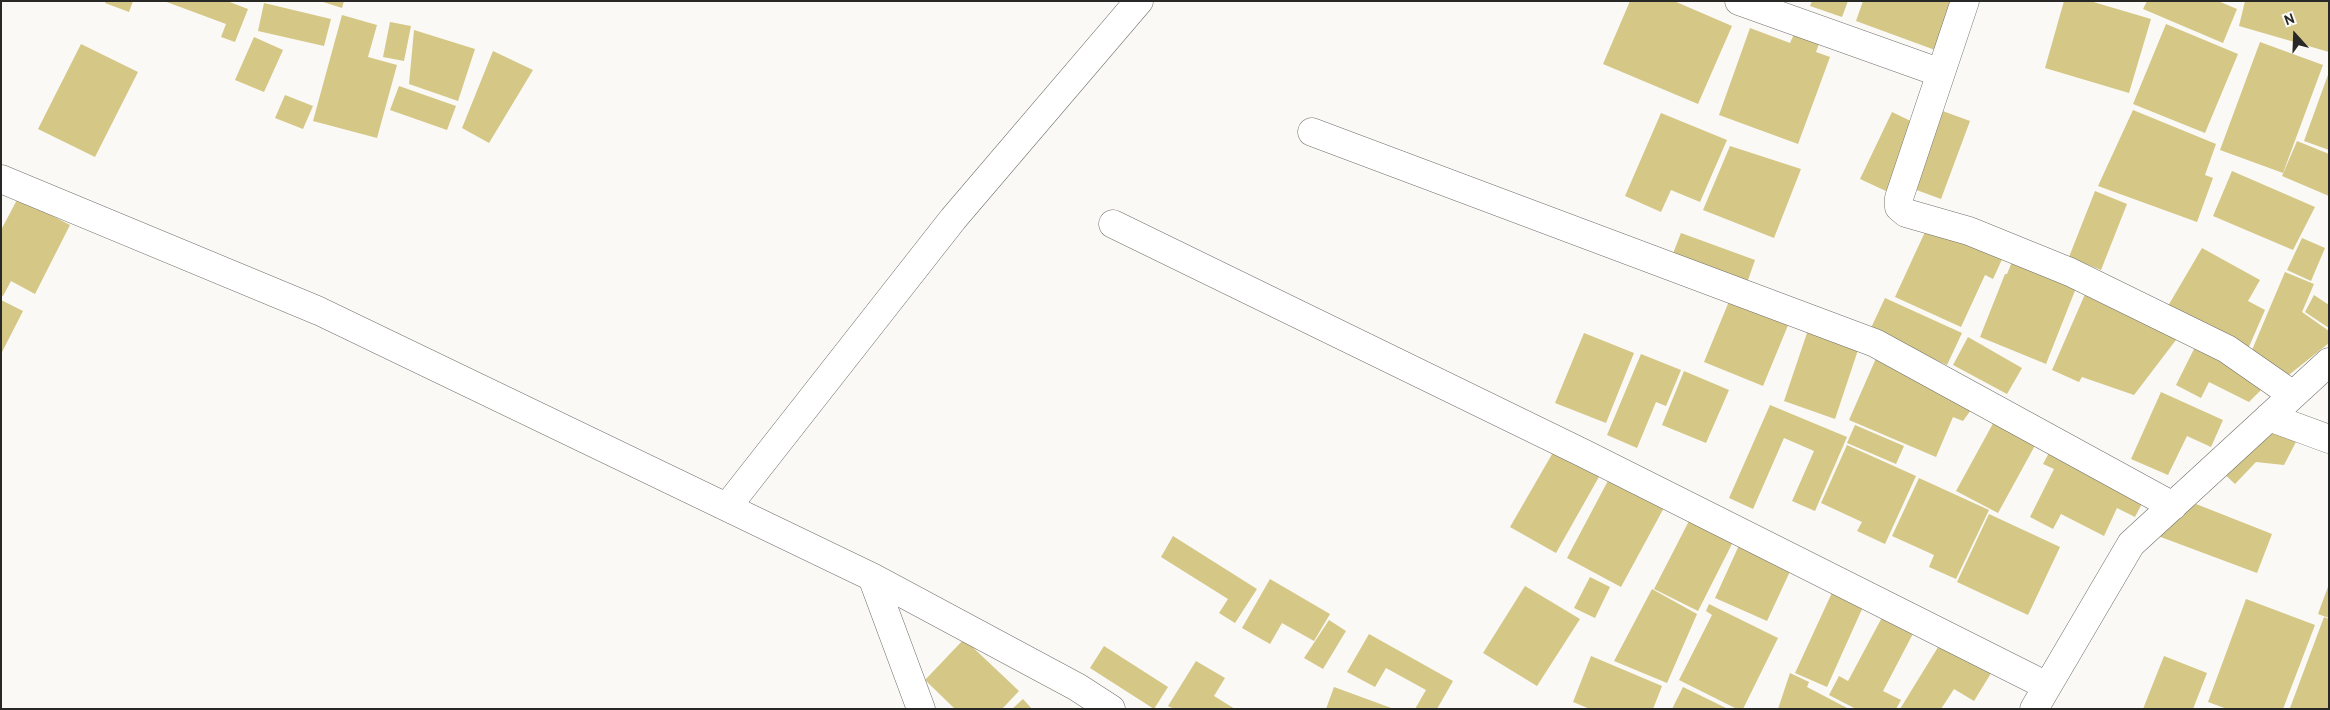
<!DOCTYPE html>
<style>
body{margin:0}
#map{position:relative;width:2330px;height:710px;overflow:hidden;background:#faf9f5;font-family:Overpass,sans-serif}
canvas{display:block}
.frame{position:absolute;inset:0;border:2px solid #282826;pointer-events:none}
.north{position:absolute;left:2270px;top:10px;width:50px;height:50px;-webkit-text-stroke:4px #faf9f5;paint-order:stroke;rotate:340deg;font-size:14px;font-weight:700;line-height:20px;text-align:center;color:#282826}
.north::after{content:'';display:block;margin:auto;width:18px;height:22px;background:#282826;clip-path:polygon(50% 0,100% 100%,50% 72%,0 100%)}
</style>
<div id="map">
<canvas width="2330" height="710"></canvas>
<div class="frame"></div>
<div class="north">N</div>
</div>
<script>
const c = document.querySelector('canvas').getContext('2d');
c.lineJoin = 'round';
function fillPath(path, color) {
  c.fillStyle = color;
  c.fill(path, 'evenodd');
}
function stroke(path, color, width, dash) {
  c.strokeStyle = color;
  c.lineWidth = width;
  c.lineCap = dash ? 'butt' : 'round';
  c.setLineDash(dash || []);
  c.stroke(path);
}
fillPath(new Path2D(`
 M106,1h27l-4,11 -24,-9z
 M164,1h63l21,8 -13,33 -14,-5 5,-13z
 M320,1h24l-2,7z
 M1630,1h44l58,25 -34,78 -95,-40z
 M1812,1h36l-6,16 -32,-11z
 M1863,1h90l-18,49 -79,-29z
 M2064,1h26l61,18 -22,74 -84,-25z
 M2147,1h71l19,8 -14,34 -80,-34z
 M2245,1h84v51l-90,-26z
 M264,3l67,16 -7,27 -66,-15z
 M342,15l35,10 -9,32 29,8 -20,73 -64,-17z
 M390,22l21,4 -7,35 -21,-4z
 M2166,24l72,30 -33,79 -72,-29z
 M1750,28l40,15 5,-11 25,9 -4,11 14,5 -32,87 -79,-29z
 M414,30l61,19 -17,52 -49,-17z
 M254,37l29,13 -19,42 -29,-12z
 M2260,42l63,23 -40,108 -63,-23z
 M81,44l57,28 -43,85 -57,-28z
 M493,51l40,19 -44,73 -27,-15z
 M2329,72v78l-25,-9z
 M399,86l57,20 -9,24 -57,-20z
 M285,95l28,11 -10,23 -28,-11z
 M1940,110l30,11 -29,78 -30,-11z
 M2133,110l83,34 -11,31 8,3 -16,44 -99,-36z
 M1892,112l27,13 -31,67 -28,-13z
 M1661,113l66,27 -27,62 -29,-12 -10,22 -36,-16z
 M2297,141l32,13v42l-47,-20z
 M1730,146l71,23 -27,69 -71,-28z
 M2232,171l83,36 -22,43 -80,-34z
 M2095,191l32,13 -26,66 -32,-13z
 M18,198l52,27 -35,69 -24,-13 -8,15 -2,-1v-65z
 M1930,221l74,34 -11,24 -8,-4 -24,52 -66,-30z
 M1681,233l74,27 -8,23 -75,-27z
 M2302,238l23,10 -14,33 -24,-11z
 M2202,248l58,32 -12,21 17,9 -17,39 -80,-43z
 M2014,257l64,26 -32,81 -66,-27 25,-63h2z
 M2285,272l29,12 -12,28 27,19v12l-44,35 -33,-28z
 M2089,285l90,51 -45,59 -52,-18 -3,5 -27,-12z
 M1732,294l59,24 -28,68 -59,-24z
 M2314,295l15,10v23l-24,-16z
 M1885,298l77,35 -15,32 -77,-35z
 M1,300l22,11 -22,43z
 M1809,327l51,17 -25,75 -51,-18z
 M1584,333l50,20 -28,70 -51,-20z
 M1968,337l54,31 -15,26 -54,-29z
 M2197,343l70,41 -18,18 -40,-20 -8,16 -25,-13z
 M1641,354l40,16 -15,36 -10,-4 -19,46 -30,-13z
 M1877,356l99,47 -13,18 -10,-4 -17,40 -87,-37z
 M1684,371l45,19 -23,53 -44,-18z
 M2161,392l62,28 -12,27 -24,-11 -19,39 -37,-16z
 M1770,405l77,32 -32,74 -23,-10 22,-50 -30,-13 -31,71 -24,-11z
 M1996,418l42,22 -40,73 -42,-22z
 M1855,425l49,21 -8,18 -49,-21z
 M2268,425l29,15 -13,25 -28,-3 -21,22 -14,-13z
 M1847,445l69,31 -31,68 -28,-13 5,-9 -41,-19z
 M2052,447l95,47 -12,23 -18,-9 -13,28 -43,-22 -8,15 -23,-12 24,-48 -11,-5z
 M1555,449l45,26 -44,78 -46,-26z
 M1611,475l55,29 -45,83 -54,-29z
 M1919,478l70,32 -33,69 -27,-12 5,-12 -42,-19z
 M2191,502l81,32 -15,39 -99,-37z
 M1989,514l71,33 -32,68 -71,-33z
 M1690,519l44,21 -36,71 -44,-22z
 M1173,536l84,53 -22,34 -16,-10 9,-14 -67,-42z
 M1741,541l52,24 -26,56 -52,-23z
 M1590,577l20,10 -15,31 -21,-10z
 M1270,579l60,35 -16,27 -32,-18 -12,21 -28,-16z
 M1836,584l31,14 -40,89 -32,-14z
 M2329,584v34l-11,-4z
 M1525,586l55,33 -43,67 -54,-33z
 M1652,589l45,25 -30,69 -53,-22z
 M2246,599l69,26 -32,84h-56l-19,-7z
 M1709,604l69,34 -35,71h-6l-58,-29 33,-65 -6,-4z
 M1886,610l31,16 -34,65 18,9 -5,9h-40l-27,-14 10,-19 9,5z
 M2324,617l5,2v90h-37l-2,-1z
 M1329,620l17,11 -23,38 -19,-11z
 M1369,634l84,47 -16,28h-22l11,-19 -40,-22 -11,19 -28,-15z
 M964,639l55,52 -17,18h-47l-30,-29z
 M1943,639l50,31 -19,31 -20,-12 -13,20h-41z
 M1104,646l64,41 -14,22 -64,-41z
 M1591,656l71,30 -9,23h-63l-17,-7z
 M2164,656l43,17 -14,36h-50z
 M1196,661l29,17 -11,18 21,13h-61l-6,-3z
 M1790,673l19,9 -2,5 42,22h-71z
 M1334,687l60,22h-68z
 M1683,687l45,22h-56z
 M1023,699l9,10h-20z`), '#d5c786');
const minor = new Path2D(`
 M1739,1l202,72
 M1965,1l-66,197v9l7,6 63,18 101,41 157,77 66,46
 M1312,132l563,211 298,163
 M1,179l318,132 553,266 49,132
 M1113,224l470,229 464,233
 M2269,417l60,22
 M727,507l226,-288 186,-218
 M872,577l205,110 34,22
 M2034,709l97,-165 198,-182`);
stroke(minor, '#706f6c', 29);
stroke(minor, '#fff', 28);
</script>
